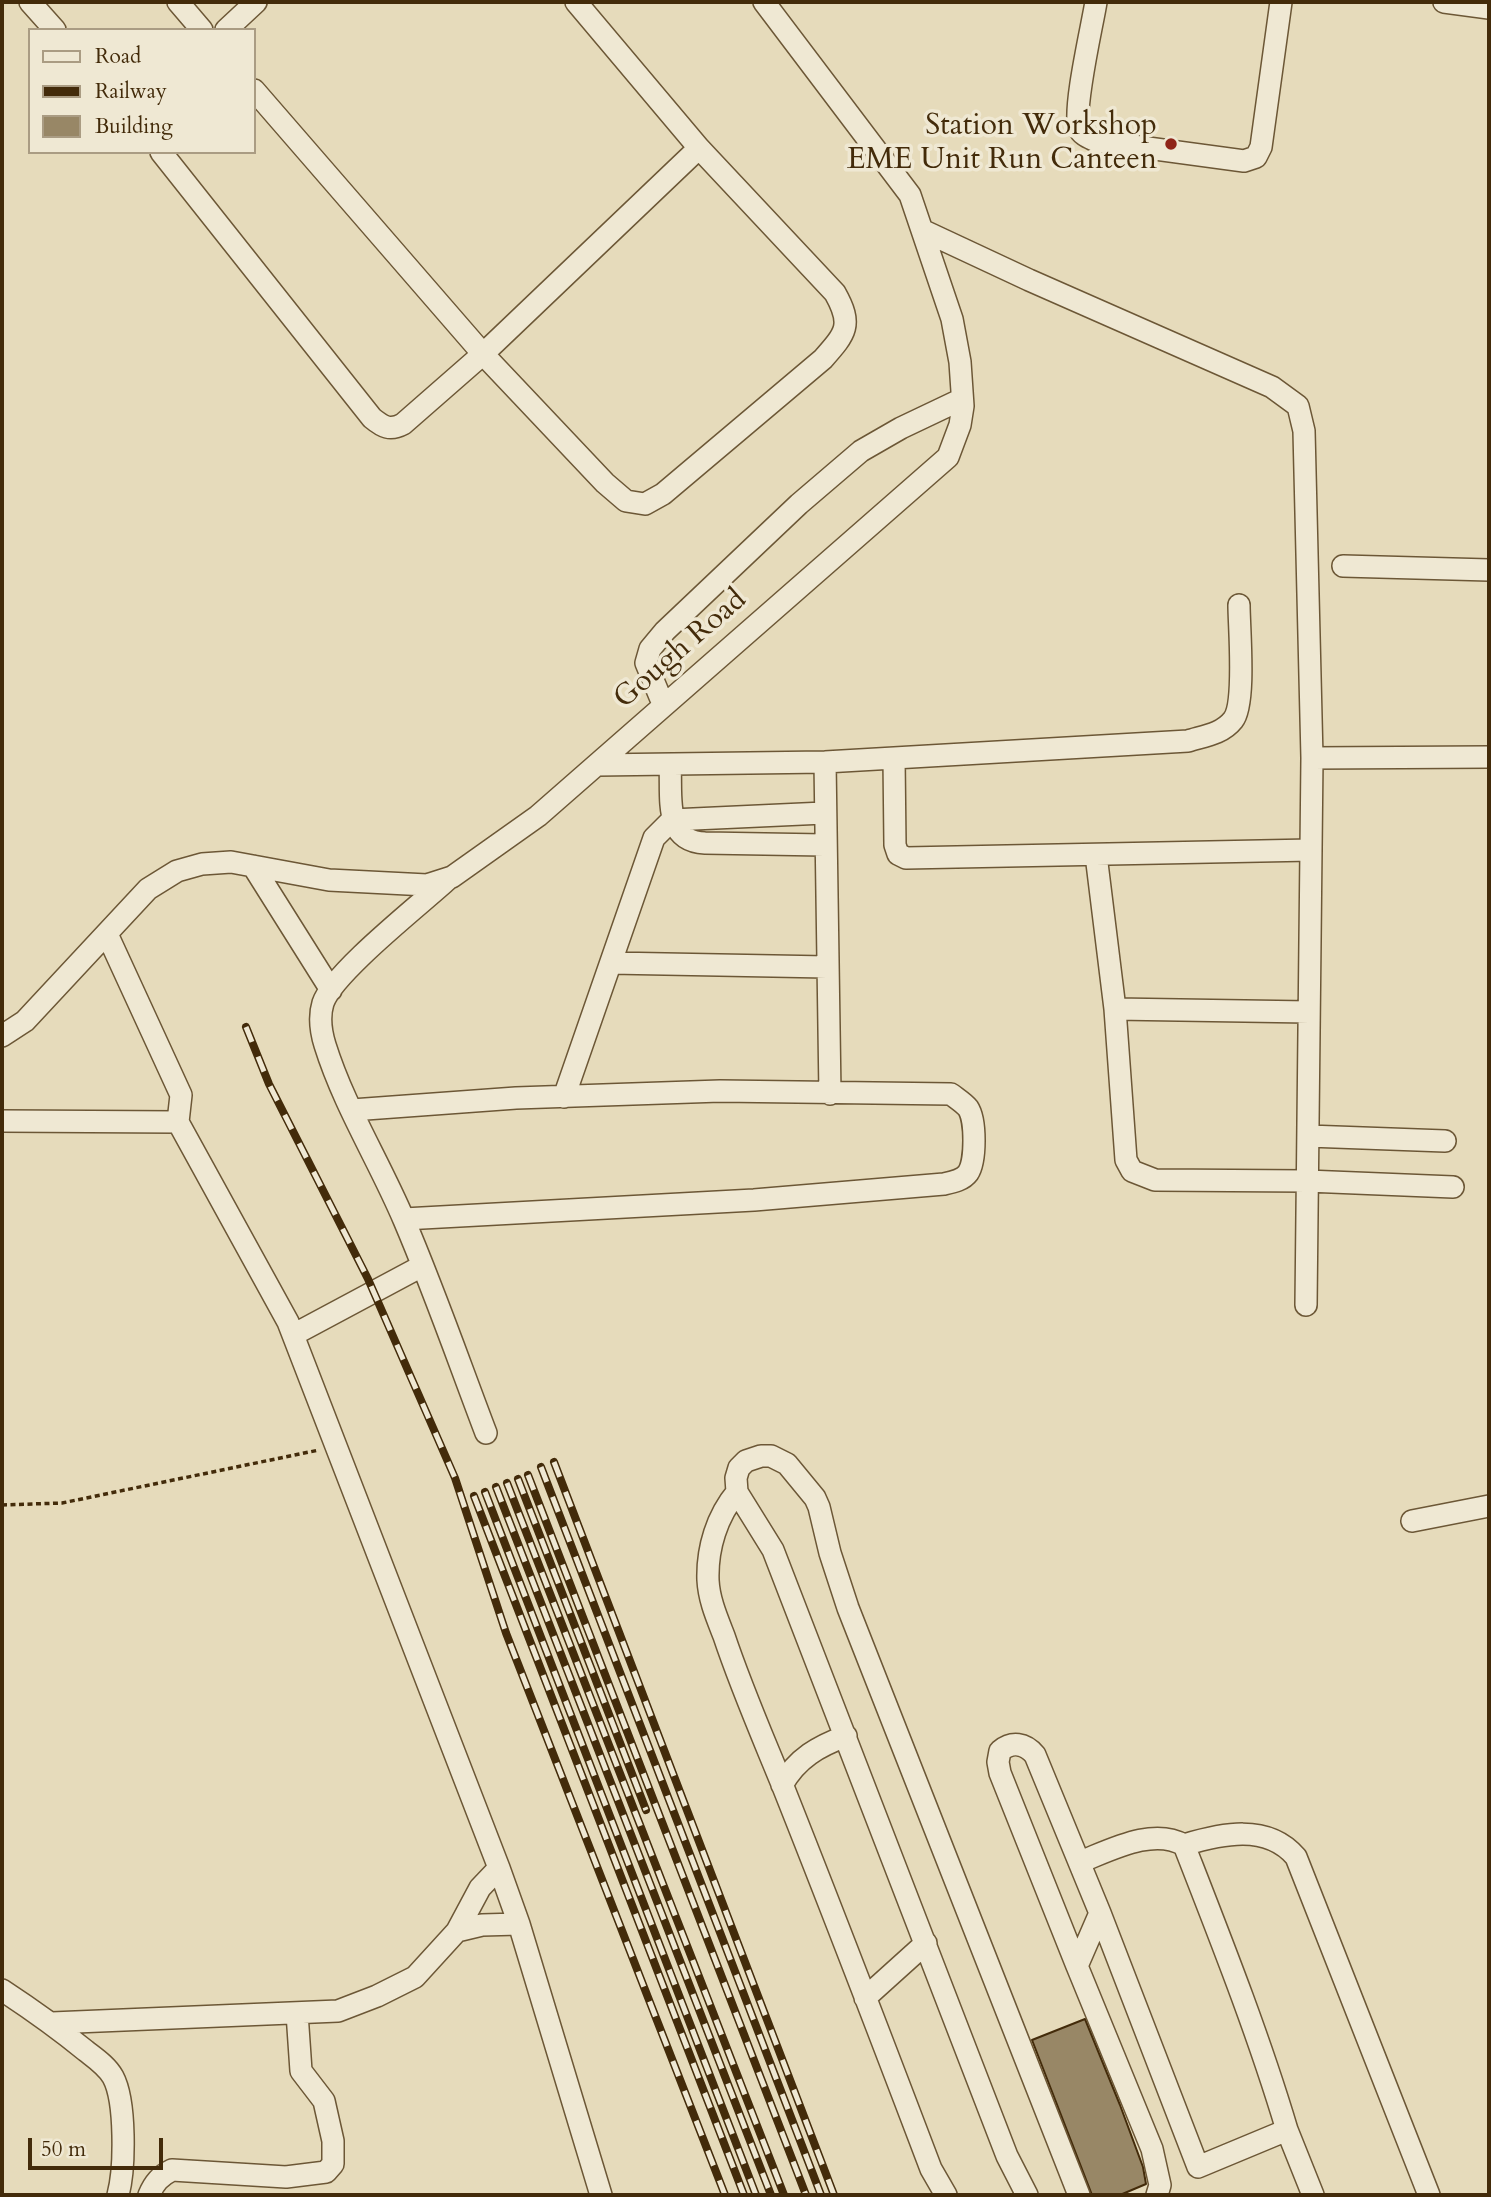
<!DOCTYPE html>
<style>
body{margin:0}
#map{position:relative;width:1491px;height:2197px;overflow:hidden;background:#e6dbbb;font-family:Cardo,serif}
canvas{display:block}
.frame{position:absolute;inset:0;border:4px solid #432b0a;pointer-events:none}
.legend{position:absolute;left:28px;top:28px;width:228px;height:126px;box-sizing:border-box;background:#efe8d3;border:2px solid #aa9c83;margin:0;padding:9px 12px;list-style:none;font-size:21px;color:#432b0a}
.legend li{display:flex;align-items:center;gap:14px;height:35px}
.legend b{width:35px;border:2px solid #aa9c83}
.scale{position:absolute;left:28px;top:2138px;width:135px;height:32px;box-sizing:border-box;border:4px solid #432b0a;border-top:0;padding-left:9px;font-size:21px;line-height:24px;white-space:nowrap;color:#432b0a;-webkit-text-stroke:5px #efe8d3;paint-order:stroke}
</style>
<div id="map">
<canvas width="1491" height="2197"></canvas>
<div class="frame"></div>
<ul class="legend">
<li><b style="height:9px;background:#efe8d3"></b>Road</li>
<li><b style="height:9px;background:#432b0a"></b>Railway</li>
<li><b style="height:19px;background:#988766"></b>Building</li>
</ul>
<div class="scale">50 m</div>
</div>
<script>
const c = document.querySelector('canvas').getContext('2d');
c.lineJoin = 'round';
function fillPath(path, color) {
  c.fillStyle = color;
  c.fill(path, 'evenodd');
}
function stroke(path, color, width, dash) {
  c.strokeStyle = color;
  c.lineWidth = width;
  c.lineCap = dash ? 'butt' : 'round';
  c.setLineDash(dash || []);
  c.stroke(path);
}
function drawText(font, color, halo, rows, align = 'center') {
  c.font = font + ' Cardo,serif';
  c.lineWidth = 7;
  c.setLineDash([]);
  c.textBaseline = 'middle';
  c.strokeStyle = halo;
  c.fillStyle = color;
  for (const [text, x, y, turn = 0] of rows) {
    c.save();
    c.translate(x, y);
    c.rotate((+turn || 0) * Math.PI / 180);
    c.textAlign = isNaN(turn) ? turn : align;
    if (halo) c.strokeText(text, 0, 0);
    c.fillText(text, 0, 0);
    c.restore();
  }
}
const building = new Path2D(`
 M1085,2019l35,86 23,62 3,17 -26,11h-28l-60,-155z`);
fillPath(building, '#988766');
stroke(building, '#432b0a', 2);
const minor = new Path2D(`
 M30,2l25,28
 M178,2l24,28
 M1096,2c-4,25 -23,105 -17,126 2,7 11,10 17,13l148,20 12,-4 5,-10 20,-145
 M1444,2l45,6
 M226,30l30,-28
 M254,90l229,264 122,129 21,18 19,3 18,-10 160,-135c23,-26 30,-34 12,-66l-136,-145 -123,-146
 M161,152l211,266c11,9 18,13 31,6l80,-70 216,-206
 M922,230l107,50 243,107 26,19 6,25 8,327 -6,547
 M1343,566l146,4
 M663,704l-17,-41 4,-14 15,-18 134,-127 62,-53 40,-23 61,-29
 M894,758l1,87 3,9 8,4 405,-8
 M1312,758l177,-1
 M825,762l5,332
 M597,765l228,-3 363,-21c16,-5 34,-7 45,-21 13,-16 6,-92 6,-115
 M670,765c2,32 -7,76 35,78l119,2
 M1096,855l19,154 11,151 6,11 23,9 152,1 146,6
 M253,866l78,124
 M447,880c-26,24 -114,93 -124,123 -4,13 -2,29 2,42 19,61 54,116 79,175 30,70 55,142 82,213
 M107,934l74,161 -3,27 110,200 211,546 20,56 82,271
 M611,963l216,4
 M1115,1009l194,3
 M2,1036l23,-15 123,-132 29,-18 25,-7 29,-2 98,18 98,5 25,-8 86,-61 410,-359 12,-32 3,-19 -3,-44 -8,-43 -42,-124 -146,-193
 M564,1097l90,-259 18,-18 152,-7
 M352,1110l164,-12 204,-7 231,3c5,4 13,9 17,14 8,12 8,53 0,65 -5,7 -15,9 -24,11l-190,16 -350,19
 M2,1121l176,1
 M1308,1136l137,5
 M293,1335l129,-69
 M737,1492c-20,24 -30,56 -29,88 1,20 9,38 16,56 17,51 38,99 58,148 51,128 100,256 149,385l15,26
 M1412,1521l77,-15
 M782,1785c15,-27 37,-39 64,-49
 M1184,1845c37,-11 83,-22 112,12l133,338
 M1080,1862c31,-12 73,-35 104,-17 37,95 74,188 103,285l-89,37 -98,-254
 M457,1931l25,-6 37,-1
 M1077,1966l-77,-193 -2,-11 2,-11c12,-10 25,-8 35,4l65,158 -23,53 75,183 8,36 -3,10
 M2,1990c29,19 57,39 84,61 9,7 21,15 27,26 13,24 12,92 5,118
 M865,1998l61,-55
 M52,2023l286,-12 39,-15 38,-19 42,-46 23,-43 19,-20
 M1287,2130l26,65
 M149,2195c5,-12 11,-19 23,-25l114,7 40,-5 7,-8v-23l-9,-40 -23,-30 -4,-58
 M1027,2195l-20,-39 -234,-606 -36,-58 -1,-14 3,-10 7,-7 15,-5h10l16,8 28,34 4,9 11,46 18,55 231,587`);
stroke(minor, '#6c5736', 24);
stroke(new Path2D(`
 M2,1505l60,-2 257,-53`), '#432b0a', 3.5, [5, 3.5]);
stroke(minor, '#efe8d3', 21);
const rail = new Path2D(`
 M246,1027l23,57 99,195 87,199 51,155 219,562
 M554,1462l280,733
 M541,1467l280,728
 M528,1475l278,720
 M518,1479l128,331
 M507,1483l277,712
 M496,1487l275,708
 M485,1492l271,703
 M474,1496l270,699`);
stroke(rail, '#432b0a', 8);
stroke(rail, '#efe8d3', 5, [16]);
for (const [x, y, r, color] of [
 [1171,144,7,"#8f2418"]
]) {
  const dot = new Path2D();
  dot.arc(x, y, r, 0, 2 * Math.PI);
  c.fillStyle = color;
  c.fill(dot);
  stroke(dot, '#efe8d3', 2.5);
}
drawText('30px', '#432b0a', '#efe8d3', [
 ["Station Workshop",1157,127],
 ["EME Unit Run Canteen",1157,161]
], 'right');
drawText('30px', '#432b0a', '#efe8d3', [
 ["Gough Road",681,650,-41]
]);
</script>
